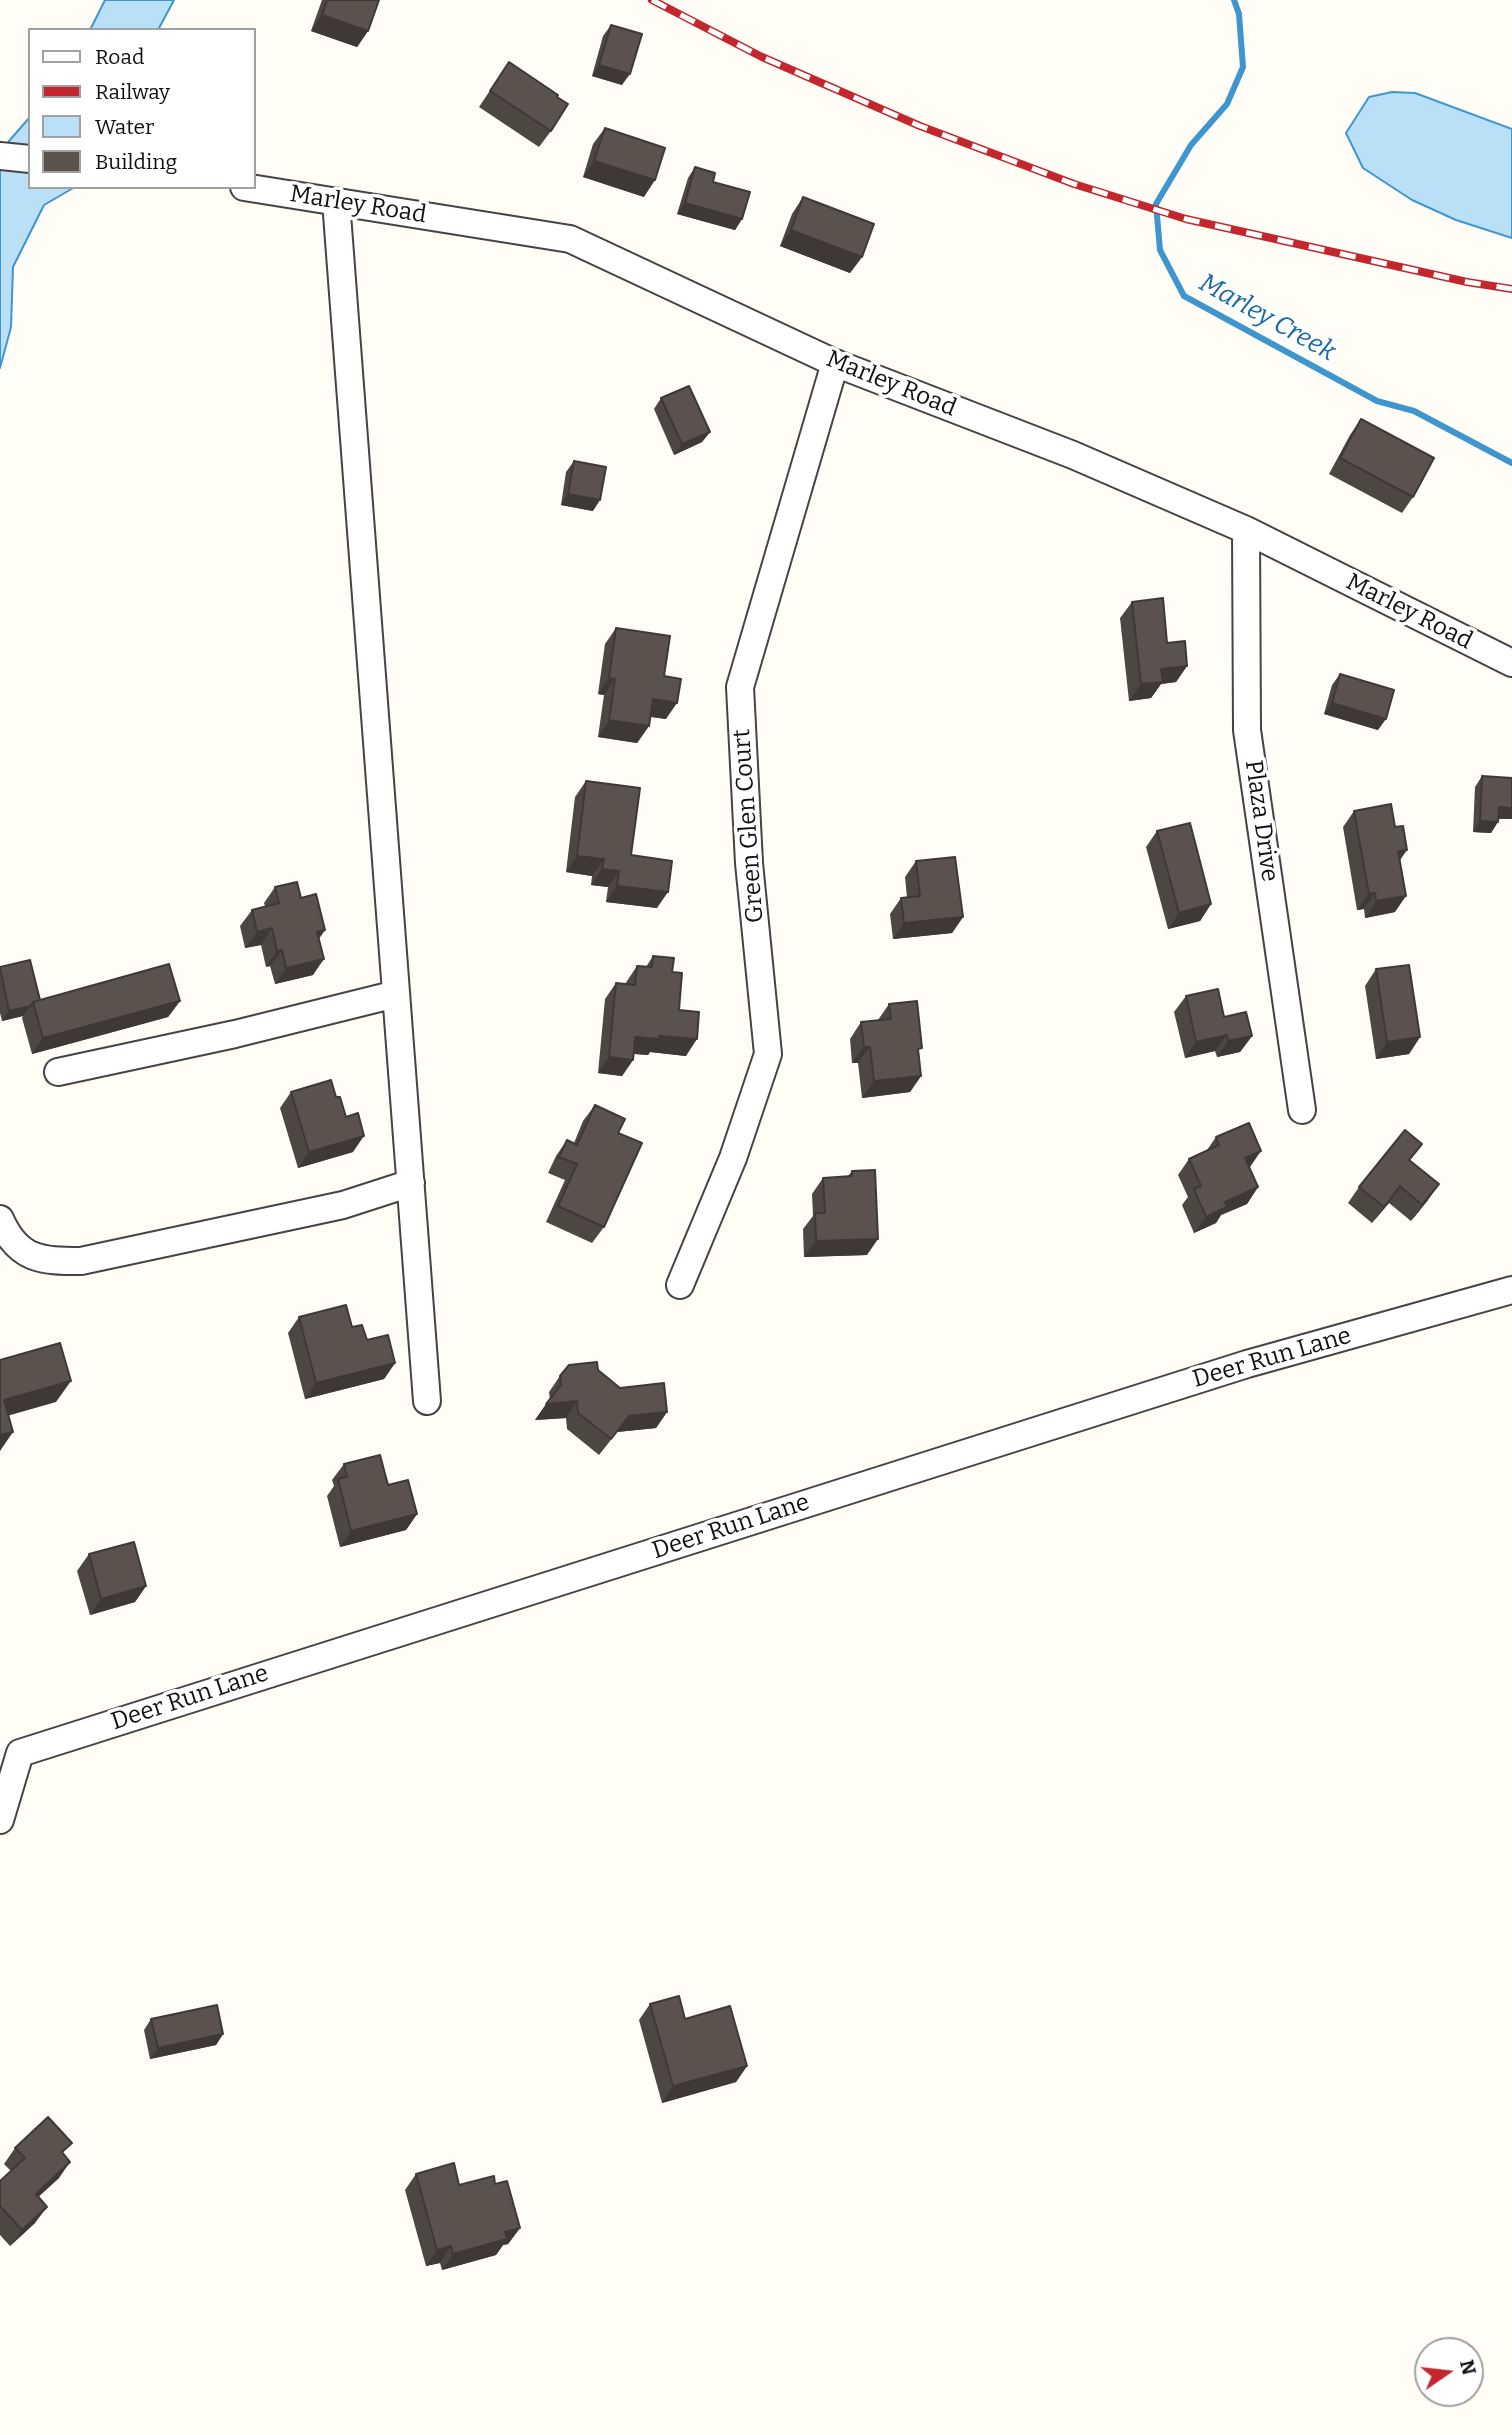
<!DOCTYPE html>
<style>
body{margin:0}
#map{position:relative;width:1512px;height:2435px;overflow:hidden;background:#fffdf5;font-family:Bitter,serif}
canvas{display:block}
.legend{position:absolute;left:28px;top:28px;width:228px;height:161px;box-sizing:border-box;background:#fff;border:2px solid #a0a0a0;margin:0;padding:9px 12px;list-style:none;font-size:21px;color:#111}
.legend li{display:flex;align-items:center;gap:14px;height:35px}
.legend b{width:35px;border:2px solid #a0a0a0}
.north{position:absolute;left:1414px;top:2337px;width:70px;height:70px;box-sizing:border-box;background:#fff;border:2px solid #a0a0a0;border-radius:50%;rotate:76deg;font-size:19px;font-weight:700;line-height:28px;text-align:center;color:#111}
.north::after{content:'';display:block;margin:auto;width:24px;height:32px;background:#c4262e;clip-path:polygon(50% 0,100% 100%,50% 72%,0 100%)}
</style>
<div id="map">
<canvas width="1512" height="2435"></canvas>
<ul class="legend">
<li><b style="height:9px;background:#fff"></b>Road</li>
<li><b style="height:9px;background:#c4262e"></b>Railway</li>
<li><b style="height:19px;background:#b9e0f7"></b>Water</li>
<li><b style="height:19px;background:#5a524d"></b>Building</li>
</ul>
<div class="north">N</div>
</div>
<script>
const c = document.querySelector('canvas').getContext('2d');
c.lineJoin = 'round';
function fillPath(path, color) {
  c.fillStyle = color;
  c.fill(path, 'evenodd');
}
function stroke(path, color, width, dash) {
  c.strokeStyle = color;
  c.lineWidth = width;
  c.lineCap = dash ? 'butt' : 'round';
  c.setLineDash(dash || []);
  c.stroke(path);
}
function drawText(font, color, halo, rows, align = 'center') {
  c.font = font + ' Bitter,serif';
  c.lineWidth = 7;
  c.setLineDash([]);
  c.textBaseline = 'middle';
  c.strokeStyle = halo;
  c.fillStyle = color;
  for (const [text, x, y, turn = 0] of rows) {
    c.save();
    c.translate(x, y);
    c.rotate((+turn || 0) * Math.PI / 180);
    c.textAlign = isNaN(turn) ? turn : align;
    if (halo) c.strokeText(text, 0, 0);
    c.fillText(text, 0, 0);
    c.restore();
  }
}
const water = new Path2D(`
 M105,0h69l-16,30h-68z
 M1392,92l23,1 97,36v109l-56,-18 -44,-20 -49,-32 -17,-35 23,-36z
 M30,117v70h45l-31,18 -31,62 -2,60 -11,41v-205l9,-22z`);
fillPath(water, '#b9e0f7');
stroke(water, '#3f96cf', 2);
stroke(new Path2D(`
 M1234,0l5,14 4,53 -16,37 -36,41 -35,59 4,46 24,46 193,105 37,10 98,52`), '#3f96cf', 6);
const minor = new Path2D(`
 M0,156l30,3
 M244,187l326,52 265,124 238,92 173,75 266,133
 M336,201l91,1200
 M1246,530l1,200 55,380
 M58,1072l177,-38 161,-40
 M0,1219c18,41 41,42 81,42l262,-56 68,-22
 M680,1285l53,-127 35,-104 -19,-191 -9,-176 95,-324
 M0,1820l20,-67 1227,-389 265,-74`);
stroke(minor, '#444', 30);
stroke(minor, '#fff', 26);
const rail = new Path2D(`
 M652,0l110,57 158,69 154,58 112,35 281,63 45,7`);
stroke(rail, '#c4262e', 8);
stroke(rail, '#fff', 5, [16]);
fillPath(new Path2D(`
 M322,0h57l-11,31 -11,16 -46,-16z
 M611,25l11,60 -30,-9 11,-40z
 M509,62l48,35 -6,34 -12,16 -60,-40z
 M605,128l39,69 -61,-20 10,-33z
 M695,167l18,15 29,37 -7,11 -58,-16 11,-36z
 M803,197l59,60 -12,16 -70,-27 12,-32z
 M661,398l49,34 -8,10 -28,13 -20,-46z
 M1361,419l52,78 -11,16 -73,-39 21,-39z
 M574,461l19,50 -32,-6 5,-33z
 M1132,602l55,64 -11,16 -15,2 -10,14 -22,3 -9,-83z
 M616,628l48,48 2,43 -16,-2 -1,9 -12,17 -39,-6 6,-42 -6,-1 7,-50z
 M1340,674l38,56 -54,-16 8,-29z
 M1482,776l30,2v41h-13l-8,14 -18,-1 2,-45z
 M586,781l45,74 26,53 -51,-6 2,-15 -17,-2 1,-9 -26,-4 9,-75z
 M1354,811l46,49 -5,52 -30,6 -1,-9 -7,1 -14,-83z
 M1157,831l54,73 -11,17 -32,8 -22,-82z
 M916,861l47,56 -11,16 -59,6 -3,-25 11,-16h6l-2,-21z
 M275,887l26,11 24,32 -6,8 -6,37 -38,9 -5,-18 -4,1 -5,-22 -16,3 -5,-22 12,-16 13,-4 -1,-3z
 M653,956l19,16 14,84 -36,-4 -2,3 -14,-1 -1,6 -11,16 -24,-3 7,-74 11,-16 9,1 12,-18 9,1z
 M0,967l40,33 140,1 -12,16 -136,37 -10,-36 1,-2 -21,5 -2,-8z
 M1376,969l44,68 -11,17 -33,5 -11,-73z
 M1186,996l38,21 28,19 -12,16 -23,5 -2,-6 -30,7 -11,-46z
 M889,1004l30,49 2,23 -11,16 -48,6 -4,-35h-6l-2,-24 11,-17 17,-2z
 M291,1092l62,60 -55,16 -18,-60z
 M595,1105l23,28 -14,94 -12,16 -46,-21 19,-42 -17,-7 8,-17 11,-16 7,3 9,-22z
 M1216,1137l34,30 -1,1 9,19 -11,17 -26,11 -5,8 -22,10 -12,-28 6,-8 -10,-22 11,-16 18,-9z
 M1410,1160l18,40 -17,21 -22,-18 -17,20 -24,-20 11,-16z
 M852,1171l15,84 -63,2 -1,-28 10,-13 -1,-22 11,-16 25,-2z
 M299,1317l53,10 43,36 -11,16 -79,20 -17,-66z
 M598,1370l22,18 47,24 -11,16 -39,4 -18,23 -32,-26 -1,-11 -31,2 15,-20 -1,-8 11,-16z
 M344,1464l44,21 29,29 -11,16 -66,17 -13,-51 7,-10 -2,-6z
 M89,1554l57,32 -11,16 -45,13 -13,-44z
 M650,2004l35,15 62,47 -11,16 -74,21 -23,-83z
 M151,2019l72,15 -7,11 -66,14 -6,-29z
 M15,2148l49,7 -5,23 -21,19 -3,26 -25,23 -10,-11v-54l11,-10 -7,-7z
 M416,2174l43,11 36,-1 25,44 -12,16 -5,1 -7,10 -54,15 -2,-7 -14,3 -21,-76z`), '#4d4742');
fillPath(new Path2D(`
 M322,15l46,16 -11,16 -46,-16z
 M599,65l31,9 -8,11 -30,-9z
 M594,161l61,19 -11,17 -61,-20z
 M685,203l57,16 -7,11 -58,-16z
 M791,230l71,27 -12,16 -70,-27z
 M710,432l-8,10 -28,13 8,-11z
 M568,494l32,6 -7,11 -32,-6z
 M1187,666l-11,16 -15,2 -10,14 -22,3 12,-17 20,-15z
 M609,678l6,1 -11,16 -6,-1z
 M653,699l24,4 -11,16 -25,-4z
 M1332,703l54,16 -8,11 -54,-16z
 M609,720l40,6 -12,17 -39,-6z
 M1499,807l13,1v11l-21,-1z
 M1480,821l18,1 -7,11 -18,-1z
 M1407,850l-11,16 2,-15z
 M577,856l27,3 -12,17 -26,-4z
 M602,869l17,2 -11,16 -17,-2z
 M617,886l51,6 -11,16 -51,-6z
 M1375,893l-11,16 -7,1 12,-16z
 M1406,896l-11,16 -30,6 11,-17z
 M1211,904l-11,17 -32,8 11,-16z
 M963,917l-11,16 -59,6 11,-16z
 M272,928l-11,17 -16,3 12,-16z
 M325,930l-11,16 3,-14z
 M282,950l-12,16 -4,1 11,-16z
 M324,959l-11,16 -38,9 11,-16z
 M180,1001l-12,16 -136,37 11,-16z
 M31,1006l-8,10 -21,5 7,-10z
 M1227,1035l-12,16 -30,7 11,-16z
 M659,1036l38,3 -11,17 -36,-4 -2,3 -24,-2 11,-16z
 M1252,1036l-12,16 -23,5 11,-16z
 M1420,1037l-11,17 -33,5 11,-17z
 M864,1047h6l-12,16h-6z
 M609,1057l24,3 -11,16 -24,-3z
 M921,1076l-11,16 -48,6 12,-17z
 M364,1136l-11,16 -55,16 11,-16z
 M1261,1151l-11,16 -16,8 11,-17z
 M1439,1184l-11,16 -17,21 11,-16z
 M1400,1186l-11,17 -17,20 12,-16z
 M1258,1187l-11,17 -26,11 -5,8 -22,10 12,-16 19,-15z
 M878,1239l-11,16 -63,2 12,-16z
 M395,1363l-11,16 -79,20 11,-16z
 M71,1381l-15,21 -56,16 4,-18z
 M577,1401l-11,17 -31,2 11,-16z
 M667,1412l-11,16 -39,4 -18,23 30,-39z
 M13,1432l-13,19v-16z
 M417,1514l-11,16 -66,17 11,-16z
 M146,1586l-11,16 -45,13 11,-16z
 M223,2034l-7,11 -66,14 8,-11z
 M747,2066l-11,16 -74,21 11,-17z
 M70,2162l-11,16 -35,32 12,-16z
 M47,2207l-12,16 -25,23 12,-16z
 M520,2228l-12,16 -5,1 -7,10 -54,15 11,-16 52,-22z
 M451,2246l-11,17 -14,3 11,-16z`), '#3f3936');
const building = new Path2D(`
 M327,0h52l-11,31 -46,-16z
 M611,25l31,9 -12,40 -31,-9z
 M509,62l49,33 -1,2 11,7 -17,27 -61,-40z
 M605,128l60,20 -10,32 -61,-19z
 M695,167l20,6 -2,9 37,10 -8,27 -57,-16z
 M803,197l71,27 -12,33 -71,-27z
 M689,386l21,46 -28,12 -21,-46z
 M1361,419l73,39 -21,39 -73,-39z
 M574,461l32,6 -6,33 -32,-6z
 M1163,598l4,45 18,-2 2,25 -26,3 2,13 -22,2 -9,-82z
 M616,628l54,8 -6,40 17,3 -4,24 -24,-4 -4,27 -40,-6 6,-41 -6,-1z
 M1340,674l54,16 -8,29 -54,-16z
 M1482,776l30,2v30l-13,-1 -1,15 -18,-1z
 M586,781l54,7 -9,67 41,6 -4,31 -51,-6 2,-15 -17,-2 2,-10 -27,-3z
 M1391,804l4,23 8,-1 4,24 -9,1 8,45 -30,5 -1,-8 -6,1 -15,-83z
 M1190,823l21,81 -32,9 -22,-82z
 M955,857l8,60 -59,6 -3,-25 19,-2 -4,-35z
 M297,882l4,16 15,-4 9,36 -8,2 7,27 -38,9 -4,-18 -5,1 -5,-23 -15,4 -5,-22 27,-7 -4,-16z
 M653,956l21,2 -2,14 10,1 -3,37 20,2 -2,27 -38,-3v3l-24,-2 -2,23 -24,-3 7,-74 19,2 2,-19 15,1z
 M30,960l10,40 -7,2 -2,4 -22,5 -9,-44z
 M169,964l11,37 -137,37 -10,-36z
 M1409,965l11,72 -33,5 -11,-73z
 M1218,989l6,28 22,-5 6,24 -24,5 -1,-6 -31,7 -10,-46z
 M917,1001l5,47 -4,1 3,27 -47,5 -4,-34h-6l-3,-25 30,-3 -2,-15z
 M331,1080l5,17h4l6,20 12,-4 6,23 -55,16 -18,-60z
 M595,1105l30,14 -7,14 24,10 -38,84 -46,-21 19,-42 -18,-7 8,-17 10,5z
 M1249,1123l12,28 -16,7 13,29 -33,15 2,5 -21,10 -12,-28 7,-3 -12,-27 30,-14 -3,-8z
 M1405,1130l17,14 -13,16 30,24 -17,21 -22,-19 -16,21 -25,-20z
 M875,1170l3,69 -62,2 -1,-28h10l-2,-35 29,-2v-5z
 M346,1305l6,22 10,-2 5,15 21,-5 7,28 -79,20 -17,-66z
 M60,1343l11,38 -67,19 9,32 -13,3v-75z
 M597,1362l1,8 22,18 44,-5 3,29 -38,4 -18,23 -33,-26 -1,-12 -31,3 15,-19 -1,-9 9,-11z
 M380,1455l8,30 20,-5 9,34 -66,17 -13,-52 9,-2 -3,-13z
 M134,1542l12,44 -45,13 -12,-45z
 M679,1996l6,23 45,-13 17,60 -74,20 -23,-82z
 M217,2005l6,29 -65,14 -7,-29z
 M48,2117l24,26 -10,9 8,10 -34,32 11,13 -25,23 -22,-24v-25l25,-23 -10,-10z
 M454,2163l5,22 35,-9 1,8 12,-3 13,47 -15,4 2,7 -54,15 -2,-8 -14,4 -21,-76z`);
fillPath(building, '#5a524d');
stroke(building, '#3f3936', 2);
drawText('24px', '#111', '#fff', [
 ["Marley Road",358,205,9],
 ["Marley Road",891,384,22],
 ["Marley Road",1409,612,27],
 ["Plaza Drive",1261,821,82],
 ["Green Glen Court",749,826,-94],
 ["Deer Run Lane",1272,1358,-16],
 ["Deer Run Lane",731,1527,-18],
 ["Deer Run Lane",190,1698,-18]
]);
drawText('italic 26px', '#1768a6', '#fff', [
 ["Marley Creek",1267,318,29]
]);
</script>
